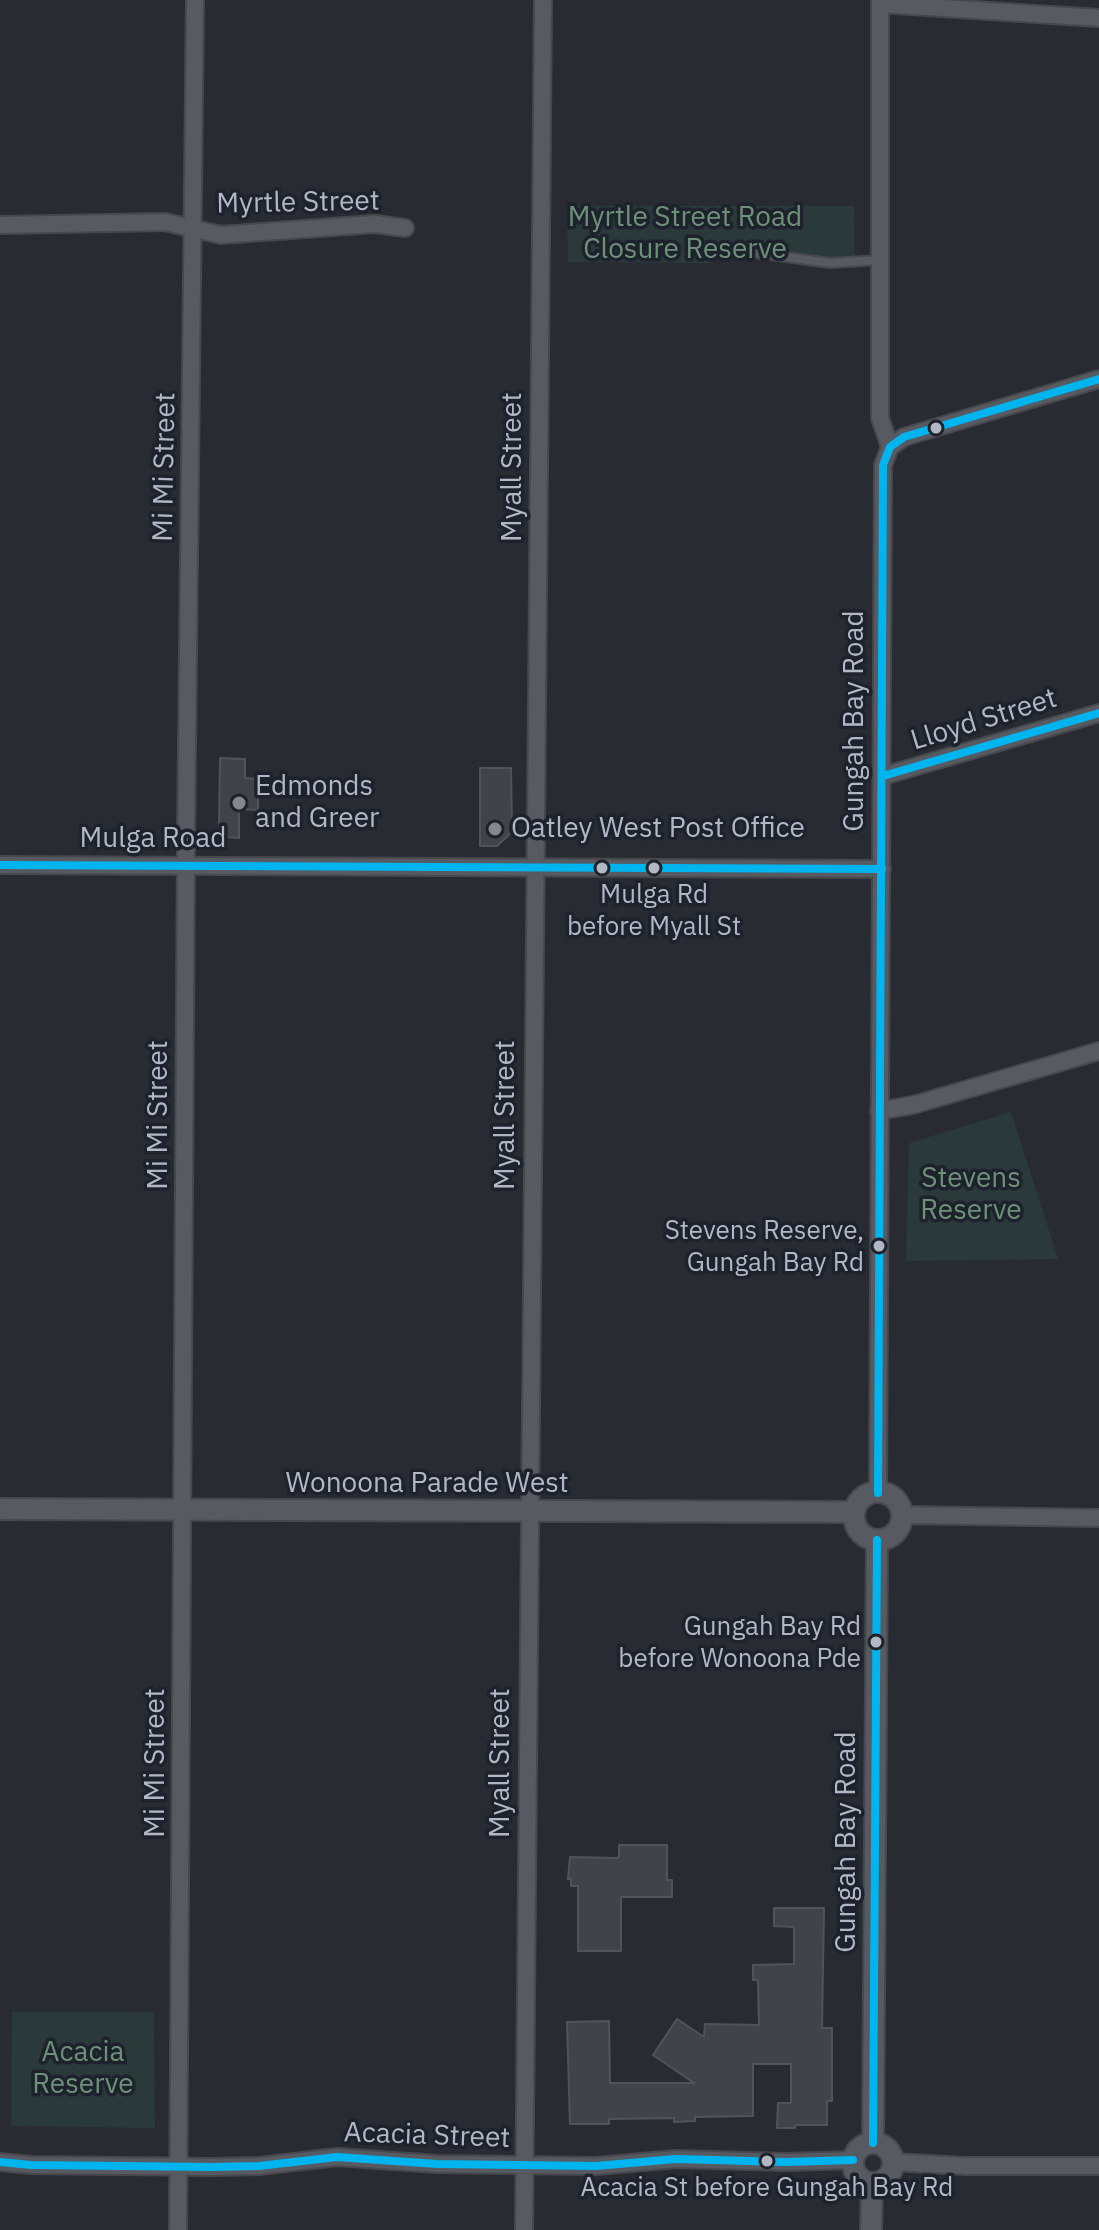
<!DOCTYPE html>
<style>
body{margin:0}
canvas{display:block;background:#282c32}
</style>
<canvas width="1099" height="2230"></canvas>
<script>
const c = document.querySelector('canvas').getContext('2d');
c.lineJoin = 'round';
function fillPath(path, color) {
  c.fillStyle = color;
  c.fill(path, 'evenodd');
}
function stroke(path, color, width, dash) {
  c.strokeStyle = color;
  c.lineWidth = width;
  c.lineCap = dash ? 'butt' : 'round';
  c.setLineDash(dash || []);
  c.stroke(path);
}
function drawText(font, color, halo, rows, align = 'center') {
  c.font = font + ' "IBM Plex Sans",sans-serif';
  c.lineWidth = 7;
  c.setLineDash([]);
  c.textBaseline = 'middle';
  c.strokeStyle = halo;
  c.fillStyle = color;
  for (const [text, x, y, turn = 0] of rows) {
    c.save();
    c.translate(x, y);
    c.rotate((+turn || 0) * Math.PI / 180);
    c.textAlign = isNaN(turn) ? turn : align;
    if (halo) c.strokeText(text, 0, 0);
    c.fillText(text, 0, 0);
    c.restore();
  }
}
fillPath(new Path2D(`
 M567,206h287l1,64 -10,-9 -134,-2v4l-143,-1z
 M1011,1112l47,147 -152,2 3,-118z
 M12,2012h142l1,116 -144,-2z`), '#2a393a');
const building = new Path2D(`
 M220,758l25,1v19l13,1v31l-19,-1v29l-13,-1 -7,-7z
 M480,768h31l1,64 -15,14h-17z
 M619,1845h48v35h5v17h-51v54h-43v-65h-7v-7h-3l2,-22 46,1 3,-1z
 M774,1908h50l-2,120h10v73h-5v24h-32v3h-18l1,-25h13v-39h-38v52l-58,1v4l-21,1v-4l-65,1v5h-39l-3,-102 42,-1 1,62h84l-41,-28 24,-36 27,18 1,-13 54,1 -1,-45h-5v-15l41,-1v-37l-20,-1z`);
fillPath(building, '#404449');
stroke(building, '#50545a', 2);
const service = new Path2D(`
 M757,253l73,10 50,-3`);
const minor = new Path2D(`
 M880,0v418l10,29
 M880,4l219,14
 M0,225l165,-3 56,13 154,-11 30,4
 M883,776l216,-63
 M0,865l882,4
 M879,1111l34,-6 186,-54
 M878,1493l5,-1028 7,-18 14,-10 195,-58
 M902,1515l197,3
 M0,2162l31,3 180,2 48,-1 78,-9 100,7 159,2 80,-7 110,3 67,-2
 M893,2162l73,4h133
 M178,2230l8,-1391 9,-839
 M524,2230l19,-2230`);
const tertiary = new Path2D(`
 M854 1516a24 24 0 1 1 48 0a24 24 0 1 1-48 0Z
 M0,1509l854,3
 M853 2163a20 20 0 1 1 40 0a20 20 0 1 1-40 0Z
 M873,2143l4,-603
 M871,2230l1,-46`);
stroke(service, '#46484d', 12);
stroke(minor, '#46484d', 20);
stroke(tertiary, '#46484d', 24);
stroke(service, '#575a61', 8);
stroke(minor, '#575a61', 16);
stroke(tertiary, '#575a61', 20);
stroke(new Path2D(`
 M883,776l216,-63
 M0,865l882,4
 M878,1493l5,-1028 7,-18 14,-10 195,-58
 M873,2143l4,-603
 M0,2162l31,3 180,2 48,-1 78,-9 100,7 159,2 80,-7 110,3 67,-2`), '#00b5ef', 8);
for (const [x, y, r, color] of [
 [936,428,7,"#b2b8c3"],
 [239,803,8,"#828790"],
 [495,829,8,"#828790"],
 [602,868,7,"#b2b8c3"],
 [654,868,7,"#b2b8c3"],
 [879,1246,7,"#b2b8c3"],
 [876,1642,7,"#b2b8c3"],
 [767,2161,7,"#b2b8c3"]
]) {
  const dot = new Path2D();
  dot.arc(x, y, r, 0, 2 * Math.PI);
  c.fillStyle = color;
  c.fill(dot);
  stroke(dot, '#1d222c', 3);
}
drawText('26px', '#b2b8c3', '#1d222c', [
 ["Mulga Rd",654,895],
 ["before Myall St",654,927],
 ["Stevens Reserve,",864,1231,"right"],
 ["Gungah Bay Rd",864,1263,"right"],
 ["Gungah Bay Rd",861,1627,"right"],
 ["before Wonoona Pde",861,1659,"right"],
 ["Acacia St before Gungah Bay Rd",767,2188]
]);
drawText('28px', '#b2b8c3', '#1d222c', [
 ["Myrtle Street",298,203,-1],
 ["Mi Mi Street",165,467,-89],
 ["Myall Street",513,467,-90],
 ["Lloyd Street",984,720,-17],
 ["Gungah Bay Road",855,721,-90],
 ["Mulga Road",153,839],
 ["Mi Mi Street",159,1115,-90],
 ["Myall Street",506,1115,-90],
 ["Wonoona Parade West",427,1484],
 ["Mi Mi Street",156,1763,-90],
 ["Myall Street",501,1763,-90],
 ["Gungah Bay Road",847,1842,-90],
 ["Acacia Street",427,2136,2]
]);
drawText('28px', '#6d9177', '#1d222c', [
 ["Myrtle Street Road",685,218],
 ["Closure Reserve",685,250],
 ["Stevens",971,1179],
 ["Reserve",971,1211],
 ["Acacia",83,2053],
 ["Reserve",83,2085]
]);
drawText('28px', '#b2b8c3', '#1d222c', [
 ["Edmonds",255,787],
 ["and Greer",255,819],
 ["Oatley West Post Office",511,829]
], 'left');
</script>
